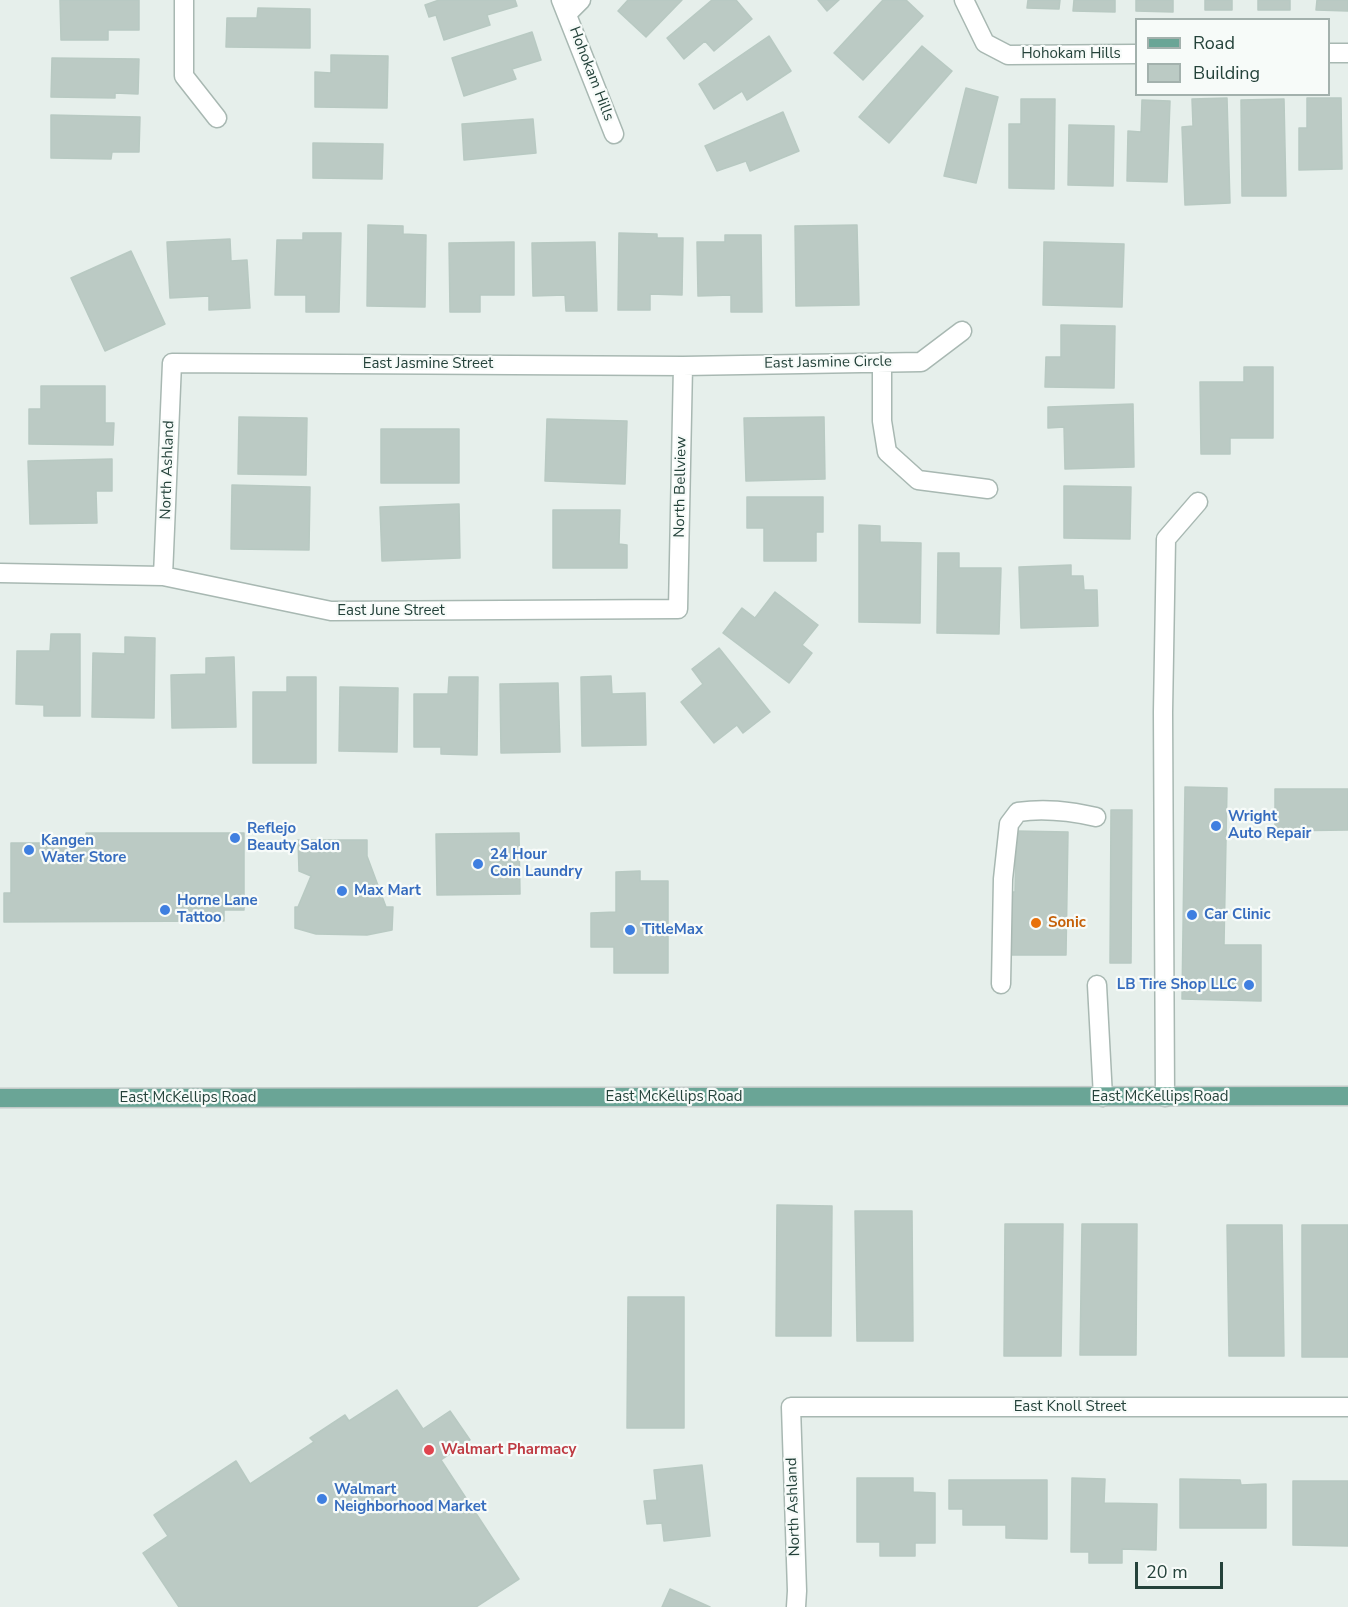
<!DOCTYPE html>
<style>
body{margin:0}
#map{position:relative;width:1348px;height:1607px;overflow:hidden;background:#e6efeb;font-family:"Nunito Sans",sans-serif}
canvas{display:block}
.legend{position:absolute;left:1135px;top:18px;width:195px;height:78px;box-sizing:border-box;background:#f7fbf9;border:2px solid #a3b1ad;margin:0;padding:8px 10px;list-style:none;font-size:18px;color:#24423a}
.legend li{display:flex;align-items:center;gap:12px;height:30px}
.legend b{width:30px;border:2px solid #a3b1ad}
.scale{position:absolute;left:1135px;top:1562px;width:88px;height:27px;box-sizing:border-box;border:3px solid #24423a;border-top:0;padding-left:8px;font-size:18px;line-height:21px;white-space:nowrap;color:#24423a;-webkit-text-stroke:4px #f7fbf9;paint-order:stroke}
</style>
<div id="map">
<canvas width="1348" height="1607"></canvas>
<ul class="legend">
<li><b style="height:8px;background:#6aa596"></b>Road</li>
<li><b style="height:16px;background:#bbcac4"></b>Building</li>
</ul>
<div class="scale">20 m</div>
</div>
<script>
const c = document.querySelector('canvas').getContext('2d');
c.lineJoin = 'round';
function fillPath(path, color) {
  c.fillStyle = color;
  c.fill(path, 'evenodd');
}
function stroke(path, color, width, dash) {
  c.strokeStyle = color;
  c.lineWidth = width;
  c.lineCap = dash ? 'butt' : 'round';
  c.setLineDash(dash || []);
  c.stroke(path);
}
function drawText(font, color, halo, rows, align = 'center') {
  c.font = font + ' "Nunito Sans",sans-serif';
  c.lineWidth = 4.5;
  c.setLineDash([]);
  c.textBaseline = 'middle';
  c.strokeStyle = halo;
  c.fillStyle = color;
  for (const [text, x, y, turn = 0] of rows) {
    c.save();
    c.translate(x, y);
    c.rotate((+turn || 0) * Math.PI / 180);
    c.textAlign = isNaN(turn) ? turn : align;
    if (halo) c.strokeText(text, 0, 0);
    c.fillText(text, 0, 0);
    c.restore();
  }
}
const building = new Path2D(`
 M60,0h79v30h-31v10h-47z
 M439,0h76l2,6 -30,9 3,10 -46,15 -8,-25 -7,2 -4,-12z
 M628,0h54l-36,37 -28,-26z
 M712,0h24l16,19 -38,32 -9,-10 -21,18 -17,-21z
 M818,0h21l-12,11z
 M883,0h23l17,16 -60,64 -29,-27z
 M1028,0h32l-1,9 -32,-1z
 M1074,0h41v12l-42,-1z
 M1136,0h37v12l-37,-1z
 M1205,0h27v10h-27z
 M1258,0h32v10h-32z
 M1317,0h31v11l-32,-1z
 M258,8l52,1v39l-84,-1 1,-29h30z
 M532,32l9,28 -29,9 4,10 -52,17 -12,-38z
 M769,36l22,35 -44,29 -5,-9 -28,18 -15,-25z
 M922,46l30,25 -63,72 -30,-26z
 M331,55l57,1 -1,52 -72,-1v-35l16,1z
 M52,58l87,1 -1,35 -23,-1v5l-64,-1z
 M966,88l32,9 -22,86 -32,-7z
 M1227,98l3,105 -45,2 -3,-78 11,-1 -1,-27z
 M1307,98h34l1,71 -43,1v-42h8z
 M1021,99h34l-1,90 -45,-1v-64h12z
 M1284,99l2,97h-44l-1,-96z
 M1142,100l28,1 -3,81 -40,-1 1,-50 13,1z
 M783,112l16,39 -49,20 -4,-10 -29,10 -12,-25z
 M51,115l89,2 -1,35h-27l-1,7 -60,-1z
 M533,119l3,34 -72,7 -2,-36z
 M1069,125l45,1 -1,60 -45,-1z
 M313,143l70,1 -1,35 -69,-1z
 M368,225l35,1v8l23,1 -1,72 -58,-1z
 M857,225l2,80 -63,1 -1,-80z
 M303,233h38l-2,79h-33v-17h-31l2,-55h26z
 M619,233l38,1v4h26l-1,57 -32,-1v16h-32z
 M725,235h36l1,77h-31v-17l-33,1 -1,-54h28z
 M230,239l1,22 16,-1 3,48 -41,2v-14l-39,2 -3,-56z
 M514,242v53h-34v17h-30l-1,-69z
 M595,242l2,69h-31l-1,-16 -32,1 -1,-53z
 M1044,242l80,2 -2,63 -79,-2z
 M131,251l34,73 -60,27 -34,-73z
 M1061,325l54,1 -1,62 -69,-1 1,-30h15z
 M1244,367h29v71h-43v16h-29l-1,-72h44z
 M41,386h64v37h9l-1,22 -84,-1v-35h12z
 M1133,404l1,63 -69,2 -1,-42 -16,1v-21z
 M239,417l68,1 -1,57 -68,-1z
 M824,417l1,62 -79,2 -2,-63z
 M547,419l80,2 -2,63 -80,-3z
 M381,429h78v54h-78z
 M112,459v32h-16l1,32 -67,1 -2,-63z
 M232,485l78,2 -1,63 -78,-1z
 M1064,486l67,1 -1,52 -66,-1z
 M747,497h76v35h-7v29h-52v-33h-17z
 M459,504l1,54 -78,3 -2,-54z
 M553,510h67l-1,34 8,1v23h-74z
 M859,525l21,1v16l41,1 -1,80 -61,-1z
 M938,553h21v15h42l-2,66 -62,-1z
 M1071,565v11h12l1,14h13l1,36 -77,2 -2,-61z
 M775,592l43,33 -16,20 10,8 -23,30 -66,-50 19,-25 13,10z
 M51,634h29v82h-36v-11l-28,-1 1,-53h33z
 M125,637l30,1 -1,80 -62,-1 1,-64 32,1z
 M719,648l51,64 -27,21 -6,-8 -23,18 -33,-41 22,-18 -11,-15z
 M234,657l2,70 -64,1 -1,-53 35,-1v-16z
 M611,676l1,18 33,-1 1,52 -64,1 -1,-69z
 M287,677h29v86h-63v-71h34z
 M449,677h29l-1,78 -36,-1v-7h-27v-53h34z
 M558,683l2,69 -59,1 -1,-69z
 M340,687l58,1 -1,64 -58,-1z
 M1185,787l42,1 -3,157h37v56l-79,-2z
 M1275,789h73v41l-73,1z
 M1111,810h21l-1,153h-21z
 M1016,831l52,1 -2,123h-61l1,-63h9z
 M86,833h158v77h-20v11l-220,1v-29h7v-50h75z
 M519,833l1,61 -83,1 -1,-61z
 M298,840h69v16l19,51h7l-1,23 -25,5 -51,-1 -21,-6v-21h3l13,-31 -12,-5z
 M640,871v10h28v92h-54v-26h-23v-34l25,-1v-40z
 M777,1205l55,1 -1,130h-55z
 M855,1211h57l1,130h-56z
 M1005,1224h58l-2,132h-57z
 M1082,1224h55l-1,131h-56z
 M1227,1225h55l2,131h-55z
 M1302,1225h46v132h-46z
 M628,1297h56v131h-57z
 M397,1390l26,39 27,-18 20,29 -29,20 78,119 -43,28h-297l-36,-54 25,-17 -14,-21 82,-54 14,23 64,-42 -4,-4 35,-23 4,6z
 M702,1465l8,71 -46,5 -2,-18 -15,1 -3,-23 13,-1 -3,-30z
 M857,1478h56v14l22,1v50h-20v13h-35v-14h-23z
 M1072,1478l33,1 -1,24 53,1 -1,46 -34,-1v14h-33v-11h-18z
 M1180,1479l60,1 1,5 25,-1v44h-86z
 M949,1480h98v59l-41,-1v-13h-43v-16h-14z
 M1293,1481h55v65l-55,-1z
 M670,1589l40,18h-48z`);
fillPath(building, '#bbcac4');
stroke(building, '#b8c9c2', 1.5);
const minor = new Path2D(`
 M184,0v76l33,42
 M561,0l53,134
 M964,0l21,43 23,12 128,-1
 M567,14l14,-14
 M1328,53h20
 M882,362v59l5,31 31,28 70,9
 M0,573l163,3 168,35 347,-2 5,-243
 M163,576l9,-213 511,3 238,-4 41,-31
 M1001,984l2,-105 6,-55 9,-12c27,-4 51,-1 78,5
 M1097,985l6,112
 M1165,1097l-2,-385 3,-173 32,-37
 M796,1607l1,-16 -6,-184h557`);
const major = new Path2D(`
 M0,1098l1348,-2`);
stroke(minor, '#a8b8b2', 21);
stroke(major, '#c2cac8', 21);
stroke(minor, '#fff', 18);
stroke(major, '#6aa596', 18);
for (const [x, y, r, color] of [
 [1216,826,6,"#3f7fe0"],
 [235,838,6,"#3f7fe0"],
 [29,850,6,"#3f7fe0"],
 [478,864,6,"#3f7fe0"],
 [342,891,6,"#3f7fe0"],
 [165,910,6,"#3f7fe0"],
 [1192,915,6,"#3f7fe0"],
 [1036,923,6,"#e8710a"],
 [630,930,6,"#3f7fe0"],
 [1249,985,6,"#3f7fe0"],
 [429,1450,6,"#e0444e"],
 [322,1499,6,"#3f7fe0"]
]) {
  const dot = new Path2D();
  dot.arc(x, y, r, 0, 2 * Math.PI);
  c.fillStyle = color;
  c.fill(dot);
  stroke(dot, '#f7fbf9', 2);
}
drawText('15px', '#24423a', '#f7fbf9', [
 ["Hohokam Hills",1071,54],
 ["Hohokam Hills",591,74,69],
 ["East Jasmine Circle",828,363,-1],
 ["East Jasmine Street",428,364],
 ["North Ashland",168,470,-88],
 ["North Bellview",681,487,-89],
 ["East June Street",391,611],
 ["East McKellips Road",674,1097],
 ["East McKellips Road",1160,1097],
 ["East McKellips Road",188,1098],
 ["East Knoll Street",1070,1407],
 ["North Ashland",794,1507,-92]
]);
drawText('bold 15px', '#366cbe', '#f7fbf9', [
 ["Wright",1228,817],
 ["Auto Repair",1228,834],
 ["Reflejo",247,829],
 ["Beauty Salon",247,846],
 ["Kangen",41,841],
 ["Water Store",41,858],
 ["24 Hour",490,855],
 ["Coin Laundry",490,872],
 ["Max Mart",354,891],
 ["Horne Lane",177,901],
 ["Tattoo",177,918],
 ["Car Clinic",1204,915],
 ["TitleMax",642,930],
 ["LB Tire Shop LLC",1237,985,"right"],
 ["Walmart",334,1490],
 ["Neighborhood Market",334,1507]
], 'left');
drawText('bold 15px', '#c56008', '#f7fbf9', [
 ["Sonic",1048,923]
], 'left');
drawText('bold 15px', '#be3a42', '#f7fbf9', [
 ["Walmart Pharmacy",441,1450]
], 'left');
</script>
